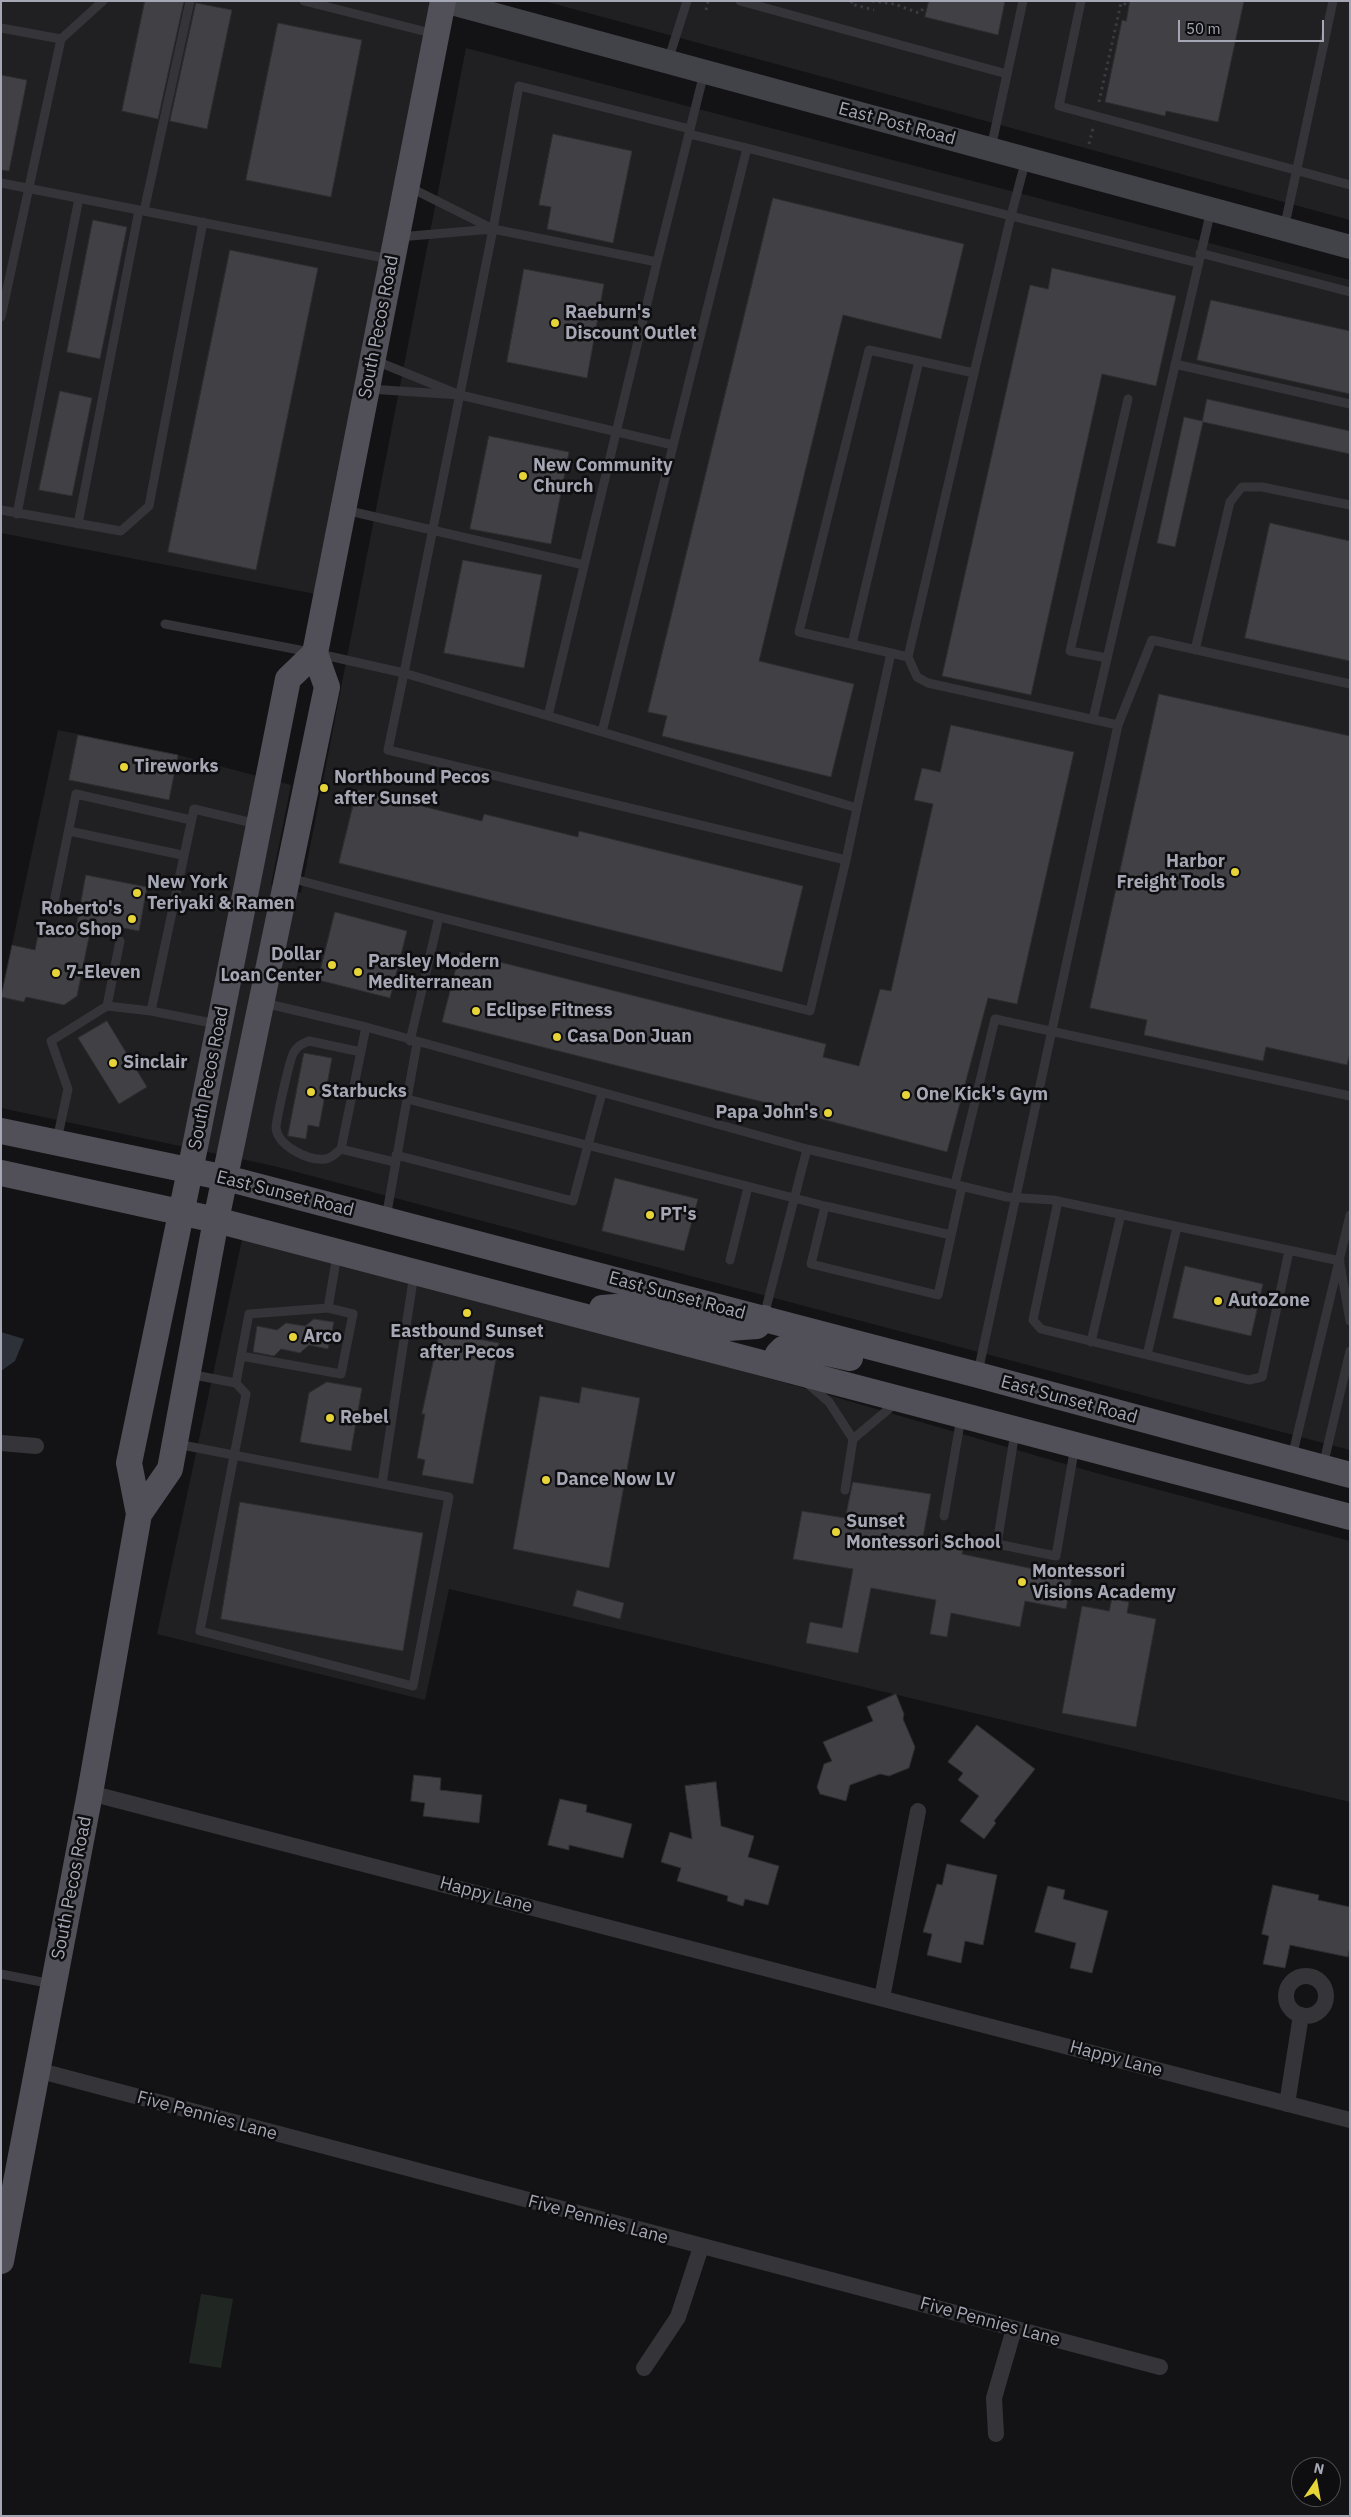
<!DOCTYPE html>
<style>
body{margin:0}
#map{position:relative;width:1351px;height:2517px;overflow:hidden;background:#131315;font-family:"IBM Plex Sans",sans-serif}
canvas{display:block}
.frame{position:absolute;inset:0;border:2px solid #a5a7b4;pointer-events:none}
.north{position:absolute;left:1291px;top:2457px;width:50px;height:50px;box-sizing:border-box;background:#0e0e10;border:1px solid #4a4b52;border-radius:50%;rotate:12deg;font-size:14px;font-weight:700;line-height:20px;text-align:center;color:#a5a7b4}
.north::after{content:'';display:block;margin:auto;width:18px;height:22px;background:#e7d439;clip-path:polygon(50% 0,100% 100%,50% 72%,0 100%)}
.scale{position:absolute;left:1178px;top:20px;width:146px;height:22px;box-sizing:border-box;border:2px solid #a5a7b4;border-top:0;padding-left:6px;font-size:15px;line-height:18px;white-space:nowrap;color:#a5a7b4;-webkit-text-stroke:4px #0e0e10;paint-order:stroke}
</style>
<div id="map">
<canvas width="1351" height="2517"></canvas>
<div class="frame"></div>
<div class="north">N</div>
<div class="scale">50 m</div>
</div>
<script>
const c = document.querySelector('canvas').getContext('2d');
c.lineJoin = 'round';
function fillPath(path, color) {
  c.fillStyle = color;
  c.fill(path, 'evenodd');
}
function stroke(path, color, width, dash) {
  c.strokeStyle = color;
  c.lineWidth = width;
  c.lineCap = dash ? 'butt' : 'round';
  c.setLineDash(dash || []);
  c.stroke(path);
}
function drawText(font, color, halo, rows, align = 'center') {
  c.font = font + ' "IBM Plex Sans",sans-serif';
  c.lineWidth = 5;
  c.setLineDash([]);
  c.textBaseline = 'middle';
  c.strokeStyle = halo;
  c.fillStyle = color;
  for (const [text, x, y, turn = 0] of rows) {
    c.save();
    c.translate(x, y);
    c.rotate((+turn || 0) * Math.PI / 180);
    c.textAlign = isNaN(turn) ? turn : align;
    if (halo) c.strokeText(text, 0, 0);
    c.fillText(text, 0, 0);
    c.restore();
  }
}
fillPath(new Path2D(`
 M1,1h442l-117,595 -325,-63z
 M544,1h806v219z
 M466,48l884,232v1170l-1076,-284 -273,-58v-112l57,-266 120,25 113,30 -20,100 30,8z
 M243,1235l568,155 285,83 254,68v261l-901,-213 -24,111 -268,-66z`), '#201f22');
fillPath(new Path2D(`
 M201,2294l32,5 -12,69 -32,-5z`), '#202722');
fillPath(new Path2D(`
 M1,1332l23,7 -9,22 -14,10z`), '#2c313a');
const building = new Path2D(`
 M145,1h39l-26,118 -36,-8z
 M929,1h76l-7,34 -73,-18z
 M1130,1h114l-26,121 -52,-11 -1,5 -60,-14 17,-82 4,1z
 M196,3l36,7 -25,119 -37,-8z
 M278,23l84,17 -31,157 -85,-17z
 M1,75l26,5 -18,91 -8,-1z
 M553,134l79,17 -19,92 -66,-14 4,-22 -12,-2z
 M773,198l191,46 -23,95 -98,-24 -84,346 95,23 -23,93 -169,-41 5,-20 -19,-4z
 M93,220l34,7 -27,132 -33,-7z
 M230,250l88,18 -62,302 -88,-18z
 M1052,268l124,28 -20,90 -54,-12 -71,321 -89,-19 88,-391 18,4z
 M524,269l80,15 -17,94 -80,-16z
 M1211,300l139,31v63l-153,-34z
 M60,391l32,7 -20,98 -33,-6z
 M1207,399l143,32v23l-147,-32 -28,125 -18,-4 27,-126 18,4z
 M489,436l80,16 -18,92 -81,-15z
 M1270,523l80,18v120l-105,-23z
 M463,560l79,15 -18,93 -80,-15z
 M1159,694l191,42v318l-3,11 -81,-18 -3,14 -119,-26 3,-15 -57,-12z
 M951,725l123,27 -57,252 -29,-6 -41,154 -129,-34 1,-2 -377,-94 18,-70 366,92 -3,13 36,9 21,-77 11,2 42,-187 -19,-4 8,-32 18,4z
 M78,735l100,20 -9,45 -100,-20z
 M357,790l125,31 2,-7 94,23 1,-6 224,55 -21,86 -443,-109z
 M86,875l61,12 -8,44 -47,-9 -15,74 -13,9 -38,-8 -2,5 -23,-5 11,-52 23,5 5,-25 35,7z
 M335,912l72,19 -17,67 -72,-18z
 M107,1021l40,66 -28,17 -41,-66z
 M304,1053l28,5 -13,69 -11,-2 -2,14 -18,-3z
 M615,1178l83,21 -14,52 -82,-20z
 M1185,1266l78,18 -12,52 -78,-18z
 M314,1319l20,3 -6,27 -19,-4 -9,8 -19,-4 -7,7 -21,-4 4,-26 20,4 9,-7 19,3z
 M440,1332l59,11 -26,141 -51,-9 3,-15 -8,-2 8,-44h-3z
 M327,1382l35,6 -11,63 -51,-9 9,-49z
 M582,1387l58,11 -31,170 -96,-19 27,-153 39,7z
 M853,1482l78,12 -8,43 41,7 -2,10 110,23 -6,32 -41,-8 -5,26 -69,-14 -4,24 -17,-3 6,-34 -65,-12 -13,65 -52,-10 4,-21 32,6 11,-59 -60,-10 9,-48 43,7z
 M240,1502l183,31 -20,118 -182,-32z
 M577,1590l47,13 -4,16 -47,-13z
 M1112,1599l17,3 -2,11 29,6 -20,108 -74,-14 20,-107 27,5z
 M896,1694l8,20 -1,5 12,28 -6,21 -20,8 -9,-2 -30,11 -4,16 -26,-7 -3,-7 7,-23 8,-3 -9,-19 50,-21 -6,-14z
 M977,1725l58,44 -41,52 2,2 -12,16 -24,-18 19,-25 -21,-16 5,-7 -15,-11z
 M414,1775l27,3 -1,12 42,5 -3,28 -56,-7 2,-13 -14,-2z
 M716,1782l5,44 33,10 -6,21 31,9 -11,39 -23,-6 -2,7 -16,-5 1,-5 -51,-15 4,-13 -20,-6 9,-30 22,7 -7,-53z
 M560,1799l27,6 -1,7 46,12 -9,34 -54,-13v5l-21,-5z
 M947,1864l50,11 -14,70 -18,-4 -4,22 -34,-8 5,-21 -9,-2 14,-48 5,1z
 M1273,1885l46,10 -1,5 32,7v39l-2,11 -58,-12 -5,23 -22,-4 6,-28 -7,-2z
 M1048,1886l17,4 -2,9 45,12 -16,62 -22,-5 6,-25 -41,-11z`);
fillPath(building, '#404045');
stroke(building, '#2e2d30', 1);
stroke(new Path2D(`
 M852,1l-1,3 23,6
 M872,1l22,3 25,9 5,-5
 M706,10l2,-9
 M1099,102l22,-99 4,1v-3
 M1089,144l4,-16`), '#3a3b40', 3, [2.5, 4]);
stroke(new Path2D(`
 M304,1l131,33
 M740,1l267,73
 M1081,1l-22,105 291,79
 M1,28l60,11 42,-38
 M668,61l19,-60
 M690,129l-171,-43 -26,143 -89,444 453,135 -11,52
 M747,148l264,68 -37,157
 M991,148l32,-147
 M1026,159l-15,57 187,47
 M1,183l388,76
 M144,211l46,-210
 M493,229l164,33 47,-189
 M1284,229l49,-228
 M399,237l94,-8 -84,-42
 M1200,253l150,39
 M1,317l60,-278
 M1175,364l175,40
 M369,389l91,6 -84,-34
 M460,395l213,50
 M1,510l120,21 28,-25 54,-284
 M345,510l239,55
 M17,514l62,-316
 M78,524l61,-314
 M165,624l150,29 89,20 -16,77 458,110 -36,151 -371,-94
 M852,644l67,-283
 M1195,650l35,-148 12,-15h20l88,18
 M908,657l9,20 11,6 190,42 -140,647
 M1107,658l-37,-7 58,-252
 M548,716l109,-454
 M1093,719l118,-509
 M1118,725l34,-85 198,44
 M602,732l145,-584 -58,-14
 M857,808l34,-155 -92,-21 70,-282 105,23 -66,284 -17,-4
 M69,831l113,24
 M290,878l149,39 -29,124
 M53,907l23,-113 115,26
 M264,1003l102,24 441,122 200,48 46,3 287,61
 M107,1006l13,-65
 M151,1011l66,13
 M366,1027l-25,122 54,13
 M407,1099l10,-56
 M57,1140l11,-51 -17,-48 56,-35 44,5 43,-202 63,15
 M341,1149c-5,4 -10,10 -16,10 -17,2 -47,-13 -49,-31 0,-7 14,-71 18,-76 4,-6 7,-8 15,-11l52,11
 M396,1155l177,46 29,-108
 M955,1184l40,-165 355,77
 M1058,1201l-25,119 8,9 208,51 13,-3 27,-126
 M386,1218l21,-119 418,107
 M951,1235l-126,-29 -14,58 127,31 24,-109
 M730,1260l18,-73
 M1340,1264l10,57
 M328,1308l-79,6 -8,42 100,18 12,-60 -25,-6 9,-53
 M764,1316l43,-167
 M1091,1342l30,-128
 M1147,1355l30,-128
 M189,1374l47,9 5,-27
 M808,1384l21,18 24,37 44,-37
 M1015,1432l-18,112 59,12 19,-110
 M177,1444l272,53 -36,189 -213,-55 46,-237 -10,-11
 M1292,1457l58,-242
 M1323,1466l27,-115
 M382,1484l32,-210
 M845,1490l8,-51
 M944,1516l17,-98
 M1,1974l51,10`), '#353439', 9);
stroke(new Path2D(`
 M1,1443l35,3
 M90,1793l1260,327
 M1286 1996a20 20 0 1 1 40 0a20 20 0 1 1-40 0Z
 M882,1998l36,-187
 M37,2070l1123,297
 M1287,2104l14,-89
 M644,2368l34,-51 23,-70
 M996,2434l-2,-36 20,-69`), '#353439', 16);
stroke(new Path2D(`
 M444,1l906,246`), '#424349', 24);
stroke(new Path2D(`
 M1,1131l225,47 752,197 372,100
 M1,1173l215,47 1134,297
 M602,1308l14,-1 97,22 44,-3 7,-8
 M775,1366l3,-12 5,-5 21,-1 46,10
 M139,1514l31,-45 46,-249 111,-533 -12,-34 128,-652
 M1,2261l89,-468 49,-279 -10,-51 68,-326 91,-458 27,-26`), '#515058', 26);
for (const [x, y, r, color] of [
 [555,323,5,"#e7d439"],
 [523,476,5,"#e7d439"],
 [124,767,5,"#e7d439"],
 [324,788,5,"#e7d439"],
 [1235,872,5,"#e7d439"],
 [137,893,5,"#e7d439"],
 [132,919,5,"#e7d439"],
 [332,965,5,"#e7d439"],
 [358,972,5,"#e7d439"],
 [56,973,5,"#e7d439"],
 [476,1011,5,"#e7d439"],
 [557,1037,5,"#e7d439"],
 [113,1063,5,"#e7d439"],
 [311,1092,5,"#e7d439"],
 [906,1095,5,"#e7d439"],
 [828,1113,5,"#e7d439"],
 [650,1215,5,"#e7d439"],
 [1218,1301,5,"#e7d439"],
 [467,1313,5,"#e7d439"],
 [293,1337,5,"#e7d439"],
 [330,1418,5,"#e7d439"],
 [546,1480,5,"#e7d439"],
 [836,1532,5,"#e7d439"],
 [1022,1582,5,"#e7d439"]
]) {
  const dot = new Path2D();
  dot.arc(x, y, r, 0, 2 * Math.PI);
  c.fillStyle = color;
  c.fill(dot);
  stroke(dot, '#0e0e10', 2);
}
drawText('18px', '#a5a7b4', '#0e0e10', [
 ["East Post Road",897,124,15],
 ["South Pecos Road",379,327,-79],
 ["South Pecos Road",209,1078,-79],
 ["East Sunset Road",285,1194,14],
 ["East Sunset Road",677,1296,15],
 ["East Sunset Road",1069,1400,15],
 ["South Pecos Road",72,1888,-79],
 ["Happy Lane",486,1895,15],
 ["Happy Lane",1116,2059,15],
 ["Five Pennies Lane",207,2116,15],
 ["Five Pennies Lane",598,2220,15],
 ["Five Pennies Lane",990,2322,15]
]);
drawText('bold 18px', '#a5a7b4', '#0e0e10', [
 ["Raeburn's",565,313],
 ["Discount Outlet",565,334],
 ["New Community",533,466],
 ["Church",533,487],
 ["Tireworks",134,767],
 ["Northbound Pecos",334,778],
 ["after Sunset",334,799],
 ["Harbor",1225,862,"right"],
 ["Freight Tools",1225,883,"right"],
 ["New York",147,883],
 ["Teriyaki & Ramen",147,904],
 ["Roberto's",122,909,"right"],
 ["Taco Shop",122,930,"right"],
 ["Dollar",322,955,"right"],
 ["Loan Center",322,976,"right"],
 ["Parsley Modern",368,962],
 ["Mediterranean",368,983],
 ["7-Eleven",66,973],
 ["Eclipse Fitness",486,1011],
 ["Casa Don Juan",567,1037],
 ["Sinclair",123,1063],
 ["Starbucks",321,1092],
 ["One Kick's Gym",916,1095],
 ["Papa John's",818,1113,"right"],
 ["PT's",660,1215],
 ["AutoZone",1228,1301],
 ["Eastbound Sunset",467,1332,"center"],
 ["after Pecos",467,1353,"center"],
 ["Arco",303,1337],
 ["Rebel",340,1418],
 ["Dance Now LV",556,1480],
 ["Sunset",846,1522],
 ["Montessori School",846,1543],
 ["Montessori",1032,1572],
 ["Visions Academy",1032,1593]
], 'left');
</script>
